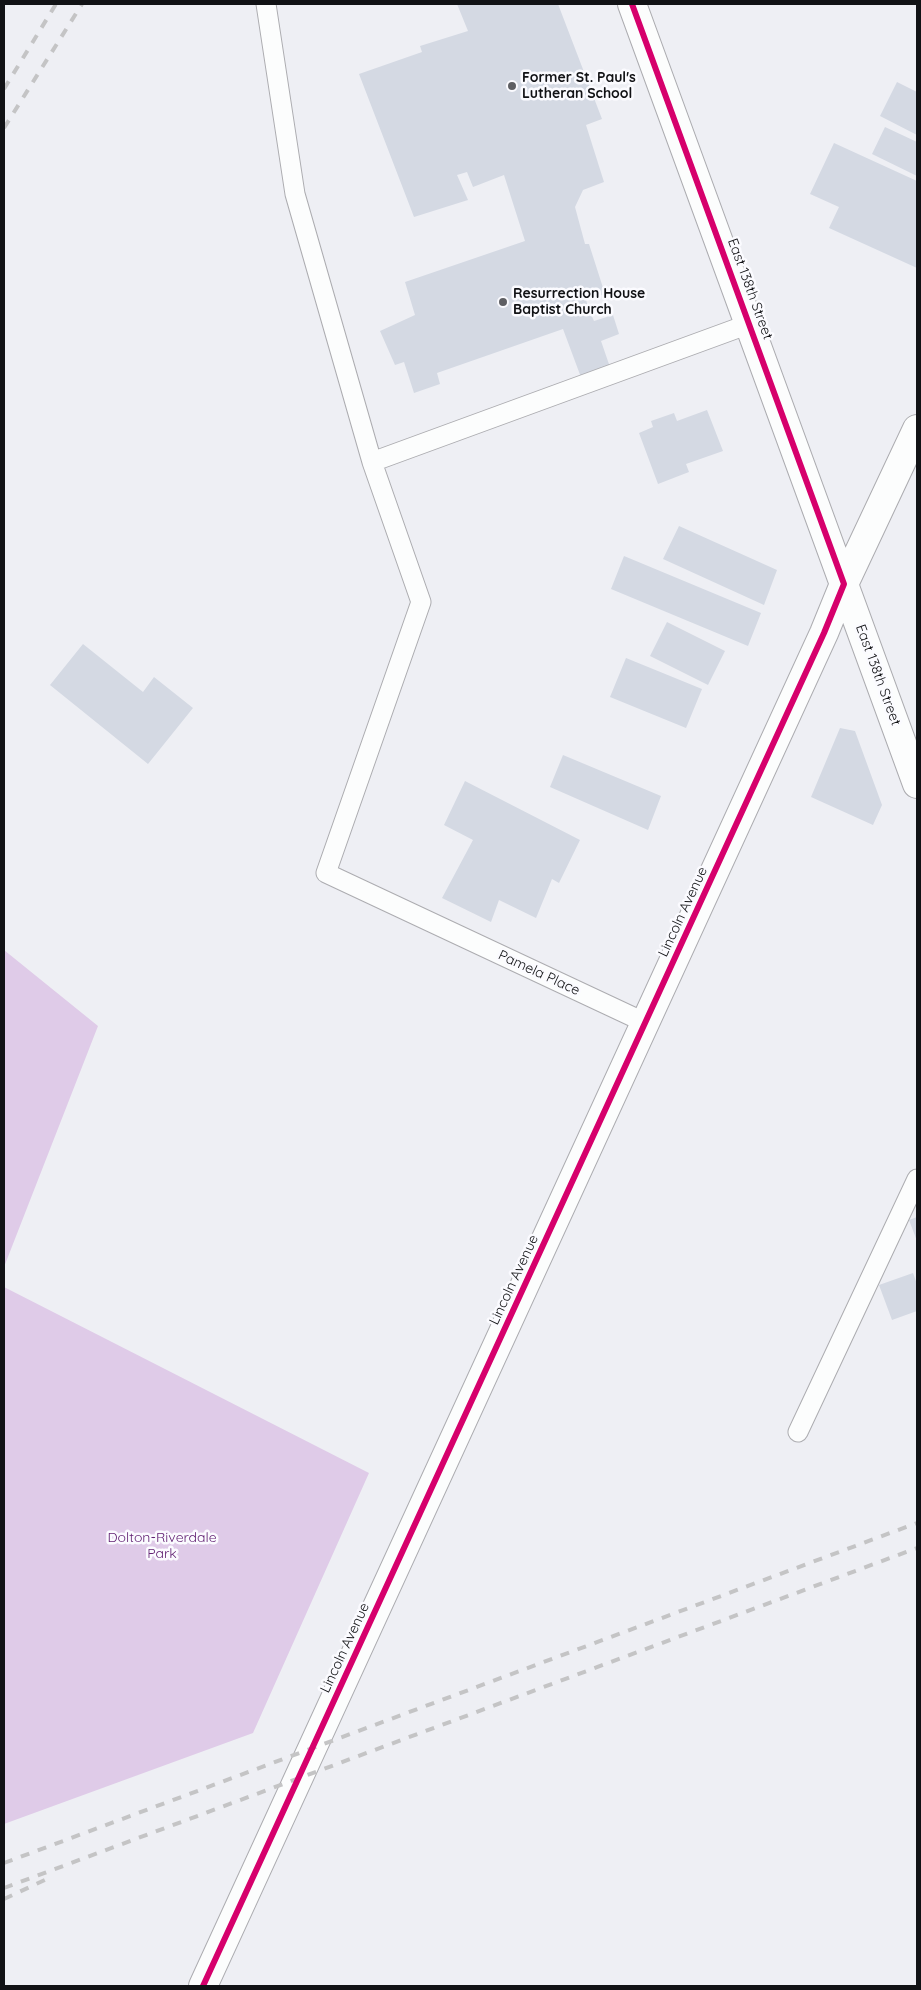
<!DOCTYPE html>
<style>
body{margin:0}
#map{position:relative;width:921px;height:1990px;overflow:hidden;background:#eeeff4;font-family:Quicksand,sans-serif}
canvas{display:block}
.frame{position:absolute;inset:0;border:5px solid #111215;pointer-events:none}
</style>
<div id="map">
<canvas width="921" height="1990"></canvas>
<div class="frame"></div>
</div>
<script>
const c = document.querySelector('canvas').getContext('2d');
c.lineJoin = 'round';
function fillPath(path, color) {
  c.fillStyle = color;
  c.fill(path, 'evenodd');
}
function stroke(path, color, width, dash) {
  c.strokeStyle = color;
  c.lineWidth = width;
  c.lineCap = dash ? 'butt' : 'round';
  c.setLineDash(dash || []);
  c.stroke(path);
}
function drawText(font, color, halo, rows, align = 'center') {
  c.font = font + ' Quicksand,sans-serif';
  c.lineWidth = 5;
  c.setLineDash([]);
  c.textBaseline = 'middle';
  c.strokeStyle = halo;
  c.fillStyle = color;
  for (const [text, x, y, turn = 0] of rows) {
    c.save();
    c.translate(x, y);
    c.rotate((+turn || 0) * Math.PI / 180);
    c.textAlign = isNaN(turn) ? turn : align;
    if (halo) c.strokeText(text, 0, 0);
    c.fillText(text, 0, 0);
    c.restore();
  }
}
fillPath(new Path2D(`
 M4,950l94,76 -94,241z
 M4,1287l365,186 -116,260 -249,91z`), '#dfcbe8');
fillPath(new Path2D(`
 M457,4h101l44,115 -16,6 18,57 -21,8 -8,17 10,37h4l16,50 -19,5 2,9 6,13 19,-6 6,19 -18,7 10,29 -29,10 -19,-51 -126,44 3,11 -26,9 -10,-31 -9,3 -15,-34 35,-16 -10,-33 120,-41 -21,-66 -31,12 -6,-15 -10,3 11,25 -54,17 -55,-143 63,-22 -2,-6 48,-15z
 M897,82l20,10v43l-37,-19z
 M885,127l32,15v34l-45,-22z
 M834,143l83,38v87l-88,-40 10,-21 -29,-13z
 M707,410l16,41 -37,13 3,8 -31,12 -19,-51 14,-6 -2,-6 23,-8 3,8z
 M679,526l98,44 -13,35 -101,-46z
 M624,556l137,57 -13,33 -137,-57z
 M667,622l58,29 -17,34 -58,-29z
 M83,644l60,48 11,-15 39,31 -45,56 -98,-79z
 M626,658l76,31 -16,39 -76,-31z
 M840,728l15,3 27,74 -9,20 -62,-28z
 M563,755l98,41 -13,34 -98,-43z
 M465,781l115,59 -21,43 -7,-4 -16,39 -37,-18 -8,22 -49,-24 31,-58 -29,-15z
 M917,1217v24l-8,-21z
 M913,1273l4,11v27l-25,9 -13,-35z`), '#d4d9e3');
const lane = new Path2D(`
 M266,4l29,190 77,268 49,140 -95,271 320,150
 M372,462l377,-138
 M798,1432l119,-253`);
const secondary = new Path2D(`
 M632,4l285,780
 M203,1986l621,-1353 20,-49 73,-155`);
stroke(lane, '#acacb0', 21);
stroke(secondary, '#acacb0', 30);
stroke(lane, '#fcfdfd', 19);
stroke(secondary, '#fcfdfd', 28);
stroke(new Path2D(`
 M4,89l52,-85
 M4,128l78,-124
 M4,1863l913,-340
 M4,1888l913,-340
 M4,1899l45,-21`), '#c4c4c5', 4, [9, 9]);
stroke(new Path2D(`
 M203,1986l621,-1353 20,-49 -212,-580`), '#d6006c', 6);
for (const [x, y, r, color] of [
 [512,86,5,"#5e5f63"],
 [503,302,5,"#5e5f63"]
]) {
  const dot = new Path2D();
  dot.arc(x, y, r, 0, 2 * Math.PI);
  c.fillStyle = color;
  c.fill(dot);
  stroke(dot, '#fbfbff', 2);
}
drawText('bold 14px', '#111215', '#fbfbff', [
 ["Former St. Paul's",522,78],
 ["Lutheran School",522,94],
 ["Resurrection House",513,294],
 ["Baptist Church",513,310]
], 'left');
drawText('14px', '#111215', '#fbfbff', [
 ["East 138th Street",750,289,70],
 ["East 138th Street",878,675,70],
 ["Lincoln Avenue",683,912,-65],
 ["Pamela Place",539,973,25],
 ["Lincoln Avenue",514,1280,-65],
 ["Lincoln Avenue",345,1648,-65]
]);
drawText('14px', '#622173', '#fbfbff', [
 ["Dolton-Riverdale",162,1538],
 ["Park",162,1554]
]);
</script>
